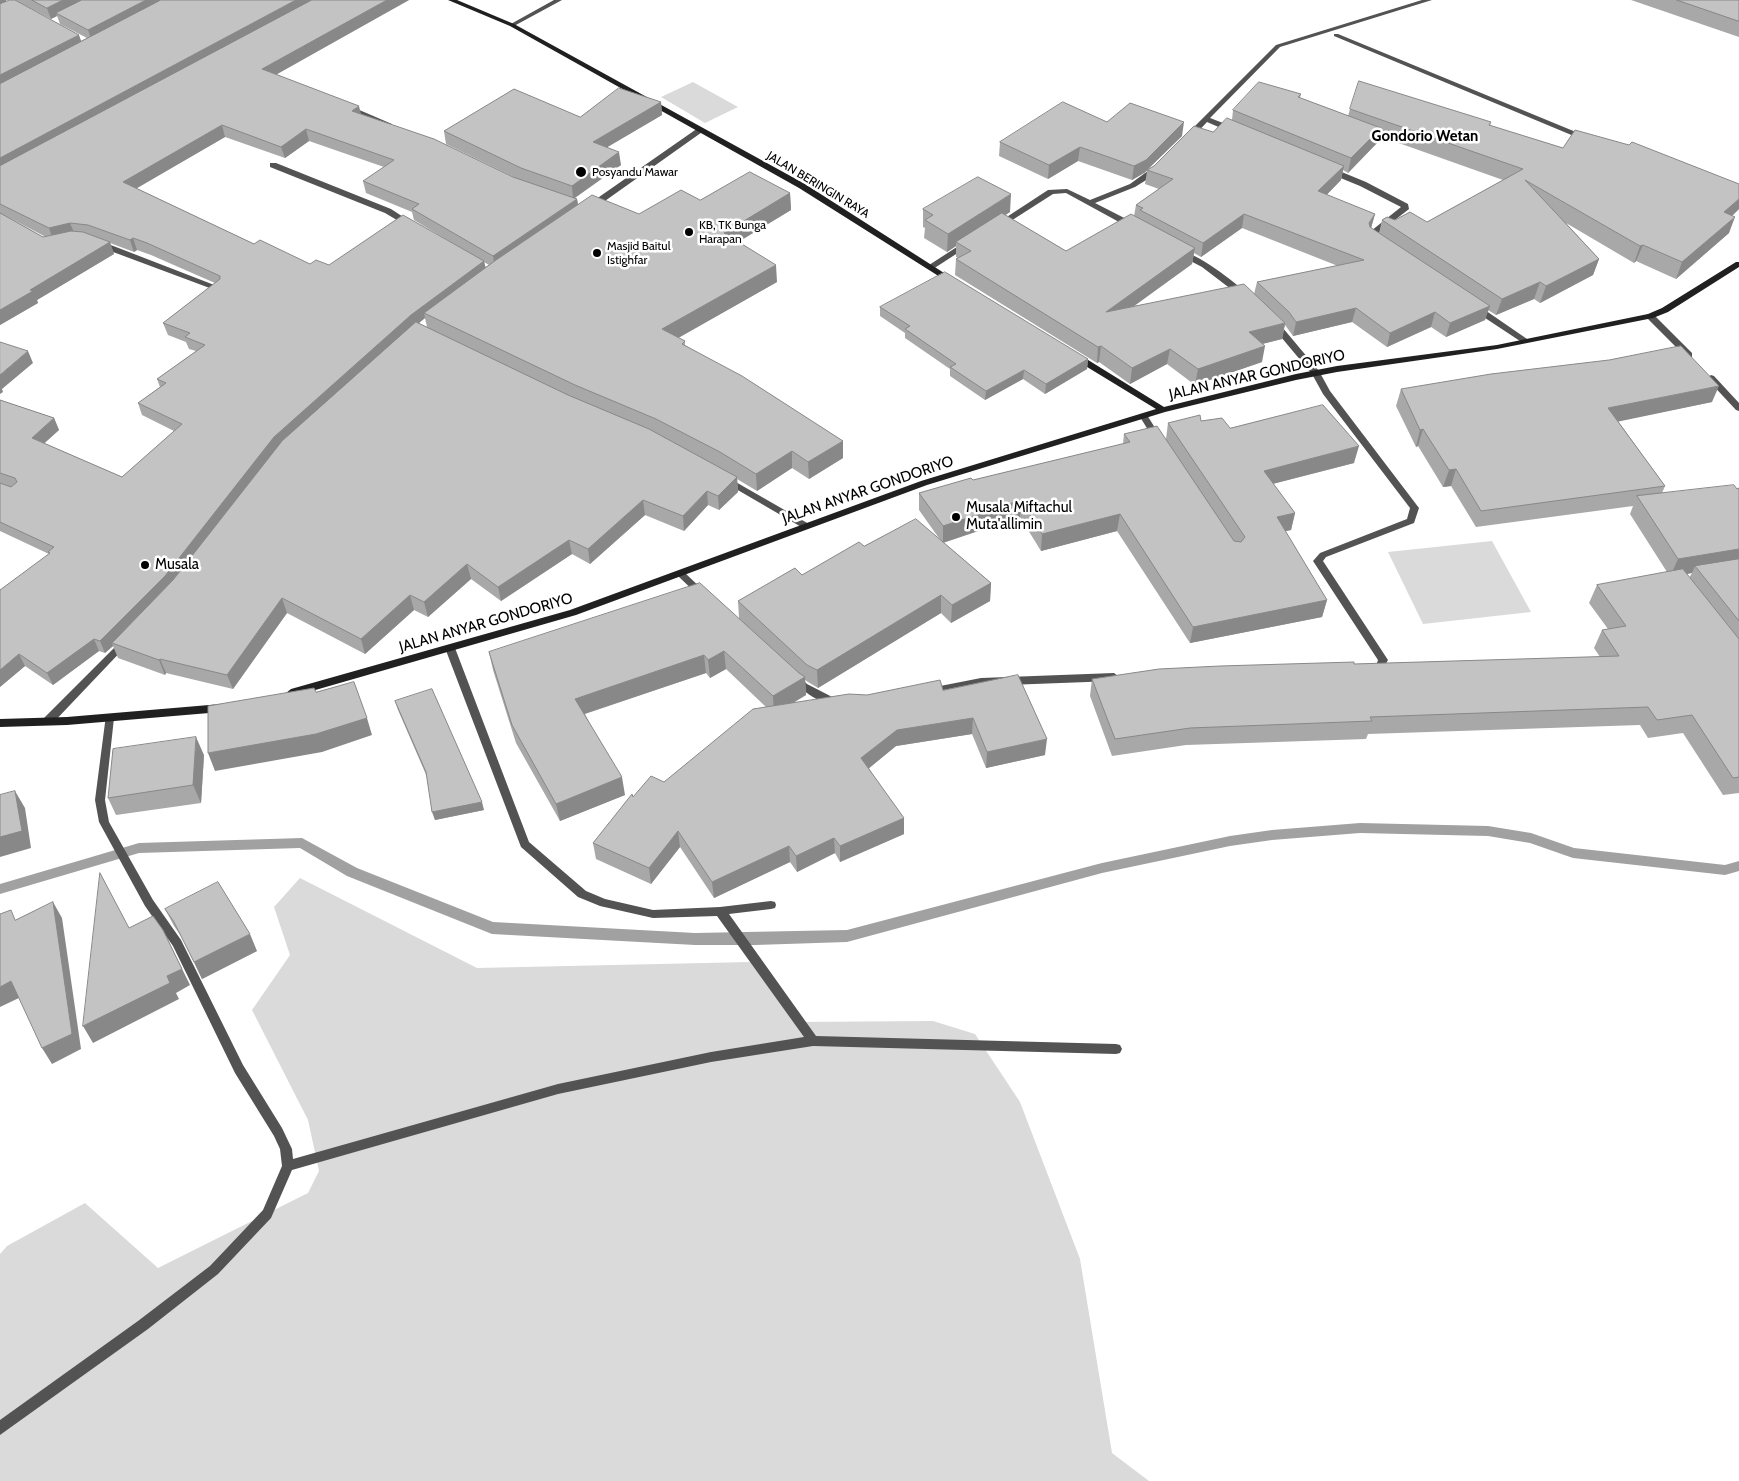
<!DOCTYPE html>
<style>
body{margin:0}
canvas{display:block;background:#fff}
</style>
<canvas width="1739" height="1481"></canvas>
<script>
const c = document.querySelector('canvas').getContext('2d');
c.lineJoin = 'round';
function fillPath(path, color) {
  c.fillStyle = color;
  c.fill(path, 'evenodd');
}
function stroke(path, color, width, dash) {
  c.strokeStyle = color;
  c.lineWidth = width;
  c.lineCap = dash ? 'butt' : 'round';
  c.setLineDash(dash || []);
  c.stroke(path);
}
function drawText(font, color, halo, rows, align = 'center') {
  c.font = font + ' Cabin,sans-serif';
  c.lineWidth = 5;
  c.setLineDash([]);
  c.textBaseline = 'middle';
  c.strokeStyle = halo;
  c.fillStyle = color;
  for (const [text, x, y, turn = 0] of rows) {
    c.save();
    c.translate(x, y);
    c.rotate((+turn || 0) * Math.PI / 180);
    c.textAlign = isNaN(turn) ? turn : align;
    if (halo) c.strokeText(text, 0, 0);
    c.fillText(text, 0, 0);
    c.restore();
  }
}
fillPath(new Path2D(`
 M693,82l45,25 -33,16 -44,-26z
 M1492,541l39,71 -108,12 -35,-72z
 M300,878l177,90 273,-6 45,60 138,-1 42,13 45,68 60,157 32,194 37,28h-1149v-227l7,-8 78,-43 73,65 150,-75 11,-22 -11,-51 -56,-110 38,-55 -16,-48z`), '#dadada');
fillPath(new Path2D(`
 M1360,823l128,3 43,7 43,15 151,17 14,-4v10l-14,4 -152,-17 -43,-15 -42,-7 -128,-3 -88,7 -42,6 -128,27 -255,69 -92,3h-60l-203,-11 -145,-58 -47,-28 -161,5 -139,41v-10l139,-41 163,-5 55,30 136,54 202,11 152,-3 255,-67 128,-27 42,-6z`), '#a1a1a1');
fillPath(new Path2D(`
 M554,0h8l-48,26 -5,-1z
 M1422,0h10l-152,47 -70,71 26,10v4h-6l-23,-10 -14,15 -7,-2 90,-90z
 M1334,34h4l250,103 -7,2 -247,-103z
 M346,106h4l42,18 -6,1 -40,-17z
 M698,128l7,2 -110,78h-6v-4z
 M270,163h6l115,46 23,15 -1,2h-6l-22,-13 -115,-46z
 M1152,168l7,2 -8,7 -16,10 -40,16 41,21v4h-6l-64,-35 -13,1 -50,32h-6l-1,-2 52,-34 19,-1 23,11 40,-16z
 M1326,168h6l34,14 42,22 1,5 -32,25 -2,3 4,3 -1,2h-6l-5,-4 4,-7 30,-24 -41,-21 -34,-14z
 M97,242h6l119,46 -1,2h-6l-118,-44z
 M963,243h3l4,2 -37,24h-3l-4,-2z
 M1179,251c14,-1 58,32 68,43l-1,2h-6l-38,-29 -23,-12z
 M1473,306h6l51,35 -4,2h-3l-50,-33z
 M1647,314h6l39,39v4h-6l-39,-39z
 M1271,321h6l42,50 11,20 89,117 -5,15 -88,34 -3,4 65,99 -4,7 -13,7 -5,-4 2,-2 9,-5 1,-3 -65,-99 7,-8 87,-34 3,-11 -87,-114 -11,-20 -41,-49z
 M1711,375l3,1 25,27v8l-3,-1 -28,-30 -1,-2z
 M1144,414l3,1 15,24 -1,2 -3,1 -3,-1 -15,-24z
 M727,477l82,47 1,2 -4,3 -3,-1 -79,-46 -1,-2z
 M681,571l3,1 21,20 2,2 -2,2h-6l-21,-20 -2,-2z
 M124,640l5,3 -2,2 -76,80h-8l-1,-3 1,-3 78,-78z
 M450,645l5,3 74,194 57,49 19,8 48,11 67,-3 51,-6 4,1 1,3 -1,3 -4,1 -42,5 87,122 300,8 4,1 2,4 -2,4 -4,1 -303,-8 -102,16 -153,32 -266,76 -21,48 -53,56 -70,55 -148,106v-15l138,-99 72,-55 53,-56 19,-44 -2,-17 -6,-13 -39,-63 -62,-127 -28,-40 -46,-84 -4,-22 11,-85h6l2,3 -9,82 4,22 44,78 28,40 62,125 39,63 10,21 1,10 265,-75 153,-32 93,-15 -87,-121 -64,2 -53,-12 -22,-9 -57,-50 -76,-199z
 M1114,673l5,4 -5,4 -133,5 -51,10 -5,-4 5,-4 51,-10z
 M796,675l3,1 8,8 33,17 2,3 -2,3c-11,2 -42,-18 -49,-28z`), '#535353');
fillPath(new Path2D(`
 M448,0h9l57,24 291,160 150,96 -1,2h-6l-149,-94 -289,-162z
 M1736,262h3v5l-71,45 -15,6 -156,31 -160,23 -41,8 -131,32 -238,73 -351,130 -285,82 -5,-4 5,-4 279,-79 351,-129 235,-72 -82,-50v-4h6l84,52 132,-33 41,-8 160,-21 151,-31 14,-6z
 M221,704l5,4 -5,4 -154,13 -67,2v-8l67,-2z`), '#202020');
fillPath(new Path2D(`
 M0,0l7,1 74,40 6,-3 -27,-14 -3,-8 -6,3 -36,-19h394l-133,74 85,40 155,64 -70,-34 -2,-13 136,-14 81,-15 1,13 -55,32 14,18 -46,33 2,1 1,5 61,10 61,-14 90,-7 1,17 -53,32 39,40 -99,56 7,3v4l158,96v17l-34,21 -17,-11 -35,23 -20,-12 1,13 -19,18 -11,-5 -24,26 -39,-16 -55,49 -18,-10 -71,47 -30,-22 -43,38 -14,-7 -49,44 -78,-41 -54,76 -67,-16 -1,2 -47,-17 -5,-12 -8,7 -6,-2 -46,34 -28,-19 -25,21 49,-133 -49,-23v-131l54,18 5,12 -15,13 78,34 52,-46 -32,-16 -4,-12 22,-16 -3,-8 39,-28 -7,-2 -3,-7 -18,-7 -5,-12 52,-40 -64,-28 -14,-5 -3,2 -24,-9 4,11 -77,46 1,3 -38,22zM225,137l60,21 24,-17 75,26 -21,14 3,12 46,19 2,8 60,36 -145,9 -19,-1 -56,-20 -118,-56zM6,216l38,20h2l-3,1zM484,262l5,3 -4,2zM425,318l2,9 -8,-4z
 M1631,0h108v37z
 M1301,94l-1,4 48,18 2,-7 141,13 -1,4 73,22 176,36v25l-7,7 -3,17 -53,46 -40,-18 -2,2 -68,-40 33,36 -6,16 -53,28 -6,-4 -38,16 -8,-5 -3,10 -39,17 -15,-10 -44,20 -35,-25 -59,14 -8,-11 -3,14 -20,5v18l-67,23 -28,-21 -37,20 -31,-22 -2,1 -142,-88 1,-16 2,-1 -2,-1v-11l-9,6 -23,-14 1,-10 -2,-1v-18l87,3 -5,3 61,36 68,-35 2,-11 23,-16 -14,-5 2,-13 -3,2 -12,7 -54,-19 -30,18 -49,-23 1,-14 107,-20 75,14 -35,34 66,-38 19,-12 1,-10zM1379,136l124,44 -76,42 -32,-2h-13l-3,13 -8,-5 4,-14 -49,-19 15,-15 2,-10 5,3 29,-30zM1242,228l96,38 -81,16 -3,12 -121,12 59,-42 2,-11 7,4z
 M880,307l208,52 -1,10 -42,25 -22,-15 -38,21 -35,-24v-7l-45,-31v-5l-25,-17z
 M1401,389l311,13 -94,19 47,65 -3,7 77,-5v305l-16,2 -40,-62 -35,5 -8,-13 -272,9 -2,5 -180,6 -74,11 -22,-60 2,-17 262,-15 246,-7 -6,-9 8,-18 6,-1 -19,-26 8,-18 70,-13 -37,-58 3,-8 -157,21 -25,-41 -8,1 -25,-41 -2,1 -20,-41zM1692,573l-3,5 -3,-4z
 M1201,421l29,7 124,35 -81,21 22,29 -4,17 -6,1 42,69 -5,17 -132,26 -73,-112 -76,20 -21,-34 -77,25 48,41 -1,18 -39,22 -10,-10 -123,75 -10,-6 -3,-2 1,15 -13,8 74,-8 76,-5 102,65 -59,13 -14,-34 -76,12 -27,22 35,66 -64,28 -5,-9 -38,19 -7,-10 -76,36 -34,-51 -29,37 -55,-25 -3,-16 40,-46 31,-15 102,-75 -40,-38 -16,9 -4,-5 -121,41 40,81 -65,26 -44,-78 -23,-73 -4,-18 250,-34 -1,-17 64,-26 62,-29 77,-5 -22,-31v-17l204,-49 1,-10 42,5 2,-16z
 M395,701l89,109 -49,10 -8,-43 -29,-67z
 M204,755l-3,48 -85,12 -8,-17z
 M165,909l92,42 -55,28 -19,-40 -9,-13z`), '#a8a8a8');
fillPath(new Path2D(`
 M0,0h6l2,6 -8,3z
 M63,0h28l-35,13 1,3 -6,3 -4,-11z
 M146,0h25l-79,41 -4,-11z
 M296,0h23l-319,172v-14z
 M387,0h22l-144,81 -3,-12z
 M79,35l4,11 -83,43v-14z
 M661,102l1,13 -68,40 -1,-13z
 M359,106l3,12 -10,-7z
 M1184,122l-2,14 -38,37 -12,7 2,-14z
 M222,125l3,12 -98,57 -4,-12z
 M1381,128l-4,15 -29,30 3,-15z
 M306,129l3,12 -24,17 -4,-11z
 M1080,147l-2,14 -30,18 1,-14z
 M619,152l2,13 -48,34 -1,-13z
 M1344,166l-3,14 -25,26 2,-15z
 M790,193l1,17 -66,40 -1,-17z
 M1011,194l-1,18 -50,32 -4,-2v4l-9,6 1,-18z
 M577,199l2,12 -84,57 -2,-12z
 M1739,199v10l-21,20 6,-17z
 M1244,214l-2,14 -41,29 2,-14z
 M1375,214l-4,14 -6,9 4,-14z
 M1735,217l-6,16 -53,46 6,-17z
 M70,223l5,12 -22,5 -4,-12z
 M133,238l4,12 -3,2 -4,-12z
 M110,242l4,12 -77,46 1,3 -38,22v-15l30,-20z
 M1643,245l-7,16 -2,2 6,-17z
 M1195,248l-3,16 -88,64 2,-16z
 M1599,259l-6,16 -53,28 6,-17z
 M484,261l3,12 -63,40 1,5 -11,9 -244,261 -58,55 1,3 -8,7 -5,-12 174,-204 137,-122z
 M776,265l1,17 -113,64 -2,-17z
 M1540,282l-6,17 -38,16 6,-16z
 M1490,306l-5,14 -39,17 4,-14z
 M1356,308l-4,14 -59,14 3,-14z
 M1435,312l-4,15 -44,20 3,-14z
 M1285,323l-3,16 -36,9 3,-16z
 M1101,346l-2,16 -2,1 1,-16z
 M1265,346l-3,16 -67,23 3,-16z
 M1170,349l-3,15 -37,20 2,-16z
 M28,351l5,12 -31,26 1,3 -3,2v-19z
 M1088,359l-1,10 -42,25 1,-10z
 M1024,370l-1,9 -38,21 1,-9z
 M1719,386l-7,16 -110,23 6,-17z
 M54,418l5,12 -22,20 -5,-12z
 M1423,429l-5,17 -2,1 4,-17z
 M843,441v17l-34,21 -1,-17z
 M1359,446l-5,17 -94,24 4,-16z
 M792,451v17l-35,23 -1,-17z
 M1456,469l-5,17 -8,1 6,-17z
 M737,477l1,15 -19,18 -1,-14z
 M707,491l1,14 -24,26 -1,-15z
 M643,500l2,15 -55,49 -2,-15z
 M1021,500l-1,17 -77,26v-17z
 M1295,513l-4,17 -18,4 4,-17z
 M1120,514l-3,17 -76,20 1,-17z
 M569,540l3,14 -71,47 -3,-14z
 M1739,549v17h-44l-3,7 -22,4 8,-18z
 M467,564l4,15 -43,38 -4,-15z
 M991,583l-1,18 -39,22 1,-18z
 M410,595l4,15 -49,44 -4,-15z
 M941,595v18l-123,75 -1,-18z
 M282,598l5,15 -54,76 -6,-14z
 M1327,600l-5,17 -132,26 3,-16z
 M94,639l5,12 -46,34 -6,-12z
 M724,651l2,18 -16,9 -2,-18z
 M19,654l6,12 -25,21v-17z
 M704,655l2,18 -128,43 -3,-17z
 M160,659l6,14 -1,2 -6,-15z
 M805,677l1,18 -32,19 -1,-18z
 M367,718l5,17 -50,17 -107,19 -7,-18z
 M973,718l-1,16 -76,12 -34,28 -1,-16 36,-28z
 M196,737l8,18 -3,48 -8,-18z
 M1047,739l-2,16 -59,13 1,-16z
 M622,777l3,18 -65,26 -4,-17z
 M15,791l10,17 6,40 -31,9v-20z
 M482,802l2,8 -49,10 -3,-8z
 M904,818v16l-64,28v-16z
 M678,831l2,16 -29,37 -2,-16z
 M834,838l1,15 -38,19 -1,-16z
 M789,846l1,16 -76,36 -2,-16z
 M53,902l9,16 19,131 -29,15 -10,-16z
 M163,930l27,55 -14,8 3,6 -86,44 -10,-17 84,-50z
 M250,934l7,17 -55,28 -8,-17z
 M11,981l10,16 -21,10v-20z`), '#888');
const building = new Path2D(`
 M10,0h5l64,35 -79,40v-71z
 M32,0h31l-16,8z
 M82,0h64l-58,30 -32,-17z
 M161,0h135l-296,158v-74z
 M312,0h75l-125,69 97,37 -7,5 82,28 79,38 64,22 -84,57 -81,-47 7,-5 -56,-23 31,-21 -88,-31 -25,18 -59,-22 -99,57 131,62 6,-4 50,24 6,-4 13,5 74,-50 81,46 -73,54 -137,122 -109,139 -65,65 -6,-2 -47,34 -28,-19 -19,16v-80l50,-37 -2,-1 6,-5 -54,-25v-39l11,4 6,-5 -2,-4 -15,-5v-73l54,18 -22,20 90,39 60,-53 -44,-21 28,-20 -9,-4 48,-34 -20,-8 5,-4 -27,-10 57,-44v-3l-73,-33 -14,-5 -3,2 -42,-15 -18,-2 -21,5 -49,-24v-38z
 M1677,0h62v21z
 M1359,81l132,41 -2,3 74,23 12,-18 54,15 3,-3 107,42v15l-15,13 11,5 -53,45 -39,-17 -3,1 -115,-66 74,79 -53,27 -6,-4 -38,17 -120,-79 5,-3 8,3 15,-8 17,10 96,-53 -173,-60z
 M1259,82l42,12 -3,3 83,31 -30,30 -118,-48z
 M619,88l42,14 -68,40 26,10 -47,34 -51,-18 -77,-37 70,-42 66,28z
 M1063,102l44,20 23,-19 54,19 -38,38 -12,6 -54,-19 -31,18 -49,-23z
 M1227,118l117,48 -26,25 57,23 -6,9 1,4 120,79 -40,17 -15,-11 -45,21 -34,-25 -60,14 -7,-10 -32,-30 107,-22 -120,-46 -41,29 -63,-33 3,-2 -7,-3 37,-26 -26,-9 7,-4 40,-40 19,6z
 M750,172l40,21 -66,40 52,32 -114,64 23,12 -3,3 60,32 101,65 -35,21 -16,-11 -36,23 -36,-22 -64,-33 -81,-34 -151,-72 72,-53 96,-65 47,19 42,-24 19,10z
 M978,177l33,17 -63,40 -23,-14 8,-5 -10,-6z
 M0,213l43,24 28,-6 12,1 27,10 -80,48 3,1 -33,19z
 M1002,213l64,38 65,-37 64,34 -89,64 138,-28 41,39 -36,9 16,14 -67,23 -28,-20 -38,19 -31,-22 -3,1 -142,-88 15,-8 -15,-9z
 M945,272l143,87 -42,25 -22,-14 -38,21 -36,-24 6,-3 -51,-35 5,-3 -30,-19z
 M416,322l152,73 81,34 88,48 -19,19 -11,-5 -24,25 -40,-16 -55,49 -19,-9 -71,47 -31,-23 -43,38 -14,-7 -49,44 -79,-41 -55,77 -67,-16 -1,1 -47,-17 61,-63 109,-139z
 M0,342l28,9 -28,24z
 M1681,346l38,40 -111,22 57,78 -184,25 -25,-42 -7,1 -26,-41 -3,1 -19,-41 90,-15 118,-14z
 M1323,405l36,41 -95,25 31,42 -18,4 50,83 -134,27 -73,-113 -78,20 -21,-34 -78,26 -24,-33 52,-15 2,2 157,-38 -6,-8 33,-8 77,115 7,1 4,-5 -77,-114 32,-8 1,6 21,-3 8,10z
 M1734,485l3,4 2,-1v61l-61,10 -41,-63z
 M916,519l75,64 -39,22 -11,-10 -124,75 -10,-5 -69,-64 57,-33 7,7 57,-33 5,4z
 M1739,559v62l-44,-55z
 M1683,569l56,70v138l-6,1 -41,-63 -35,5 -9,-13 -278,10 2,4 -182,7 -75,11 -23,-60 67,-10 61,-3 134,-4v2l265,-8 -17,-26 24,-4 -29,-41z
 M700,583l99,90 6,4 -32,19 -49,-45 -16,9 -4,-5 -129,44 47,78 -66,27 -44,-79 -23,-73z
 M1018,675l29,64 -60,13 -14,-34 -76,12 -36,28 43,60 -64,28 -6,-8 -38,18 -7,-10 -77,36 -34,-51 -29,37 -56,-25 39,-49 1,3 18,-21 13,6 89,-73 96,-15 18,1 73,-15 3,10z
 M354,682l13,36 -51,16 -108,19v-47l106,-18 2,4z
 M432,689l50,113 -50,10 -6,-40 -31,-71z
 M196,737l-3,48 -85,13 5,-49z
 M15,791l7,40 -22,6v-42z
 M100,873l29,55 24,-12 10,14 19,39 -15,7 3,7 -87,43z
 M218,882l32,52 -56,28 -20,-40 -9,-13z
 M53,902l19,132 -30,14 -31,-67 -11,6v-73l11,-4 4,10z`);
fillPath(building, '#c3c3c3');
stroke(building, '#888', 1);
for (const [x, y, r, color] of [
 [581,172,6,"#000"],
 [689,232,5,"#000"],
 [597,253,5,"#000"],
 [956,517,5,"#000"],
 [145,565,5,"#000"]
]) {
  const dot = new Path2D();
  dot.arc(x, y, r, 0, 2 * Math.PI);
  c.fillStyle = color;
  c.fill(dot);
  stroke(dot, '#fff', 2);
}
drawText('12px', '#000', '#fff', [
 ["Posyandu Mawar",592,172],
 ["KB, TK Bunga",699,225],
 ["Harapan",699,239],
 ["Masjid Baitul",607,246],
 ["Istighfar",607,260]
], 'left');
drawText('12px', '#000', '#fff', [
 ["JALAN BERINGIN RAYA",818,185,31]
]);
drawText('bold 15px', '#000', '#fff', [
 ["Gondorio Wetan",1425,137]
]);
drawText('15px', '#000', '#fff', [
 ["JALAN ANYAR GONDORIYO",1257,375,-13],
 ["JALAN ANYAR GONDORIYO",868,490,-19],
 ["JALAN ANYAR GONDORIYO",486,623,-16]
]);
drawText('15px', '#000', '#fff', [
 ["Musala Miftachul",966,508],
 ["Muta'allimin",966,525],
 ["Musala",155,565]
], 'left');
</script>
